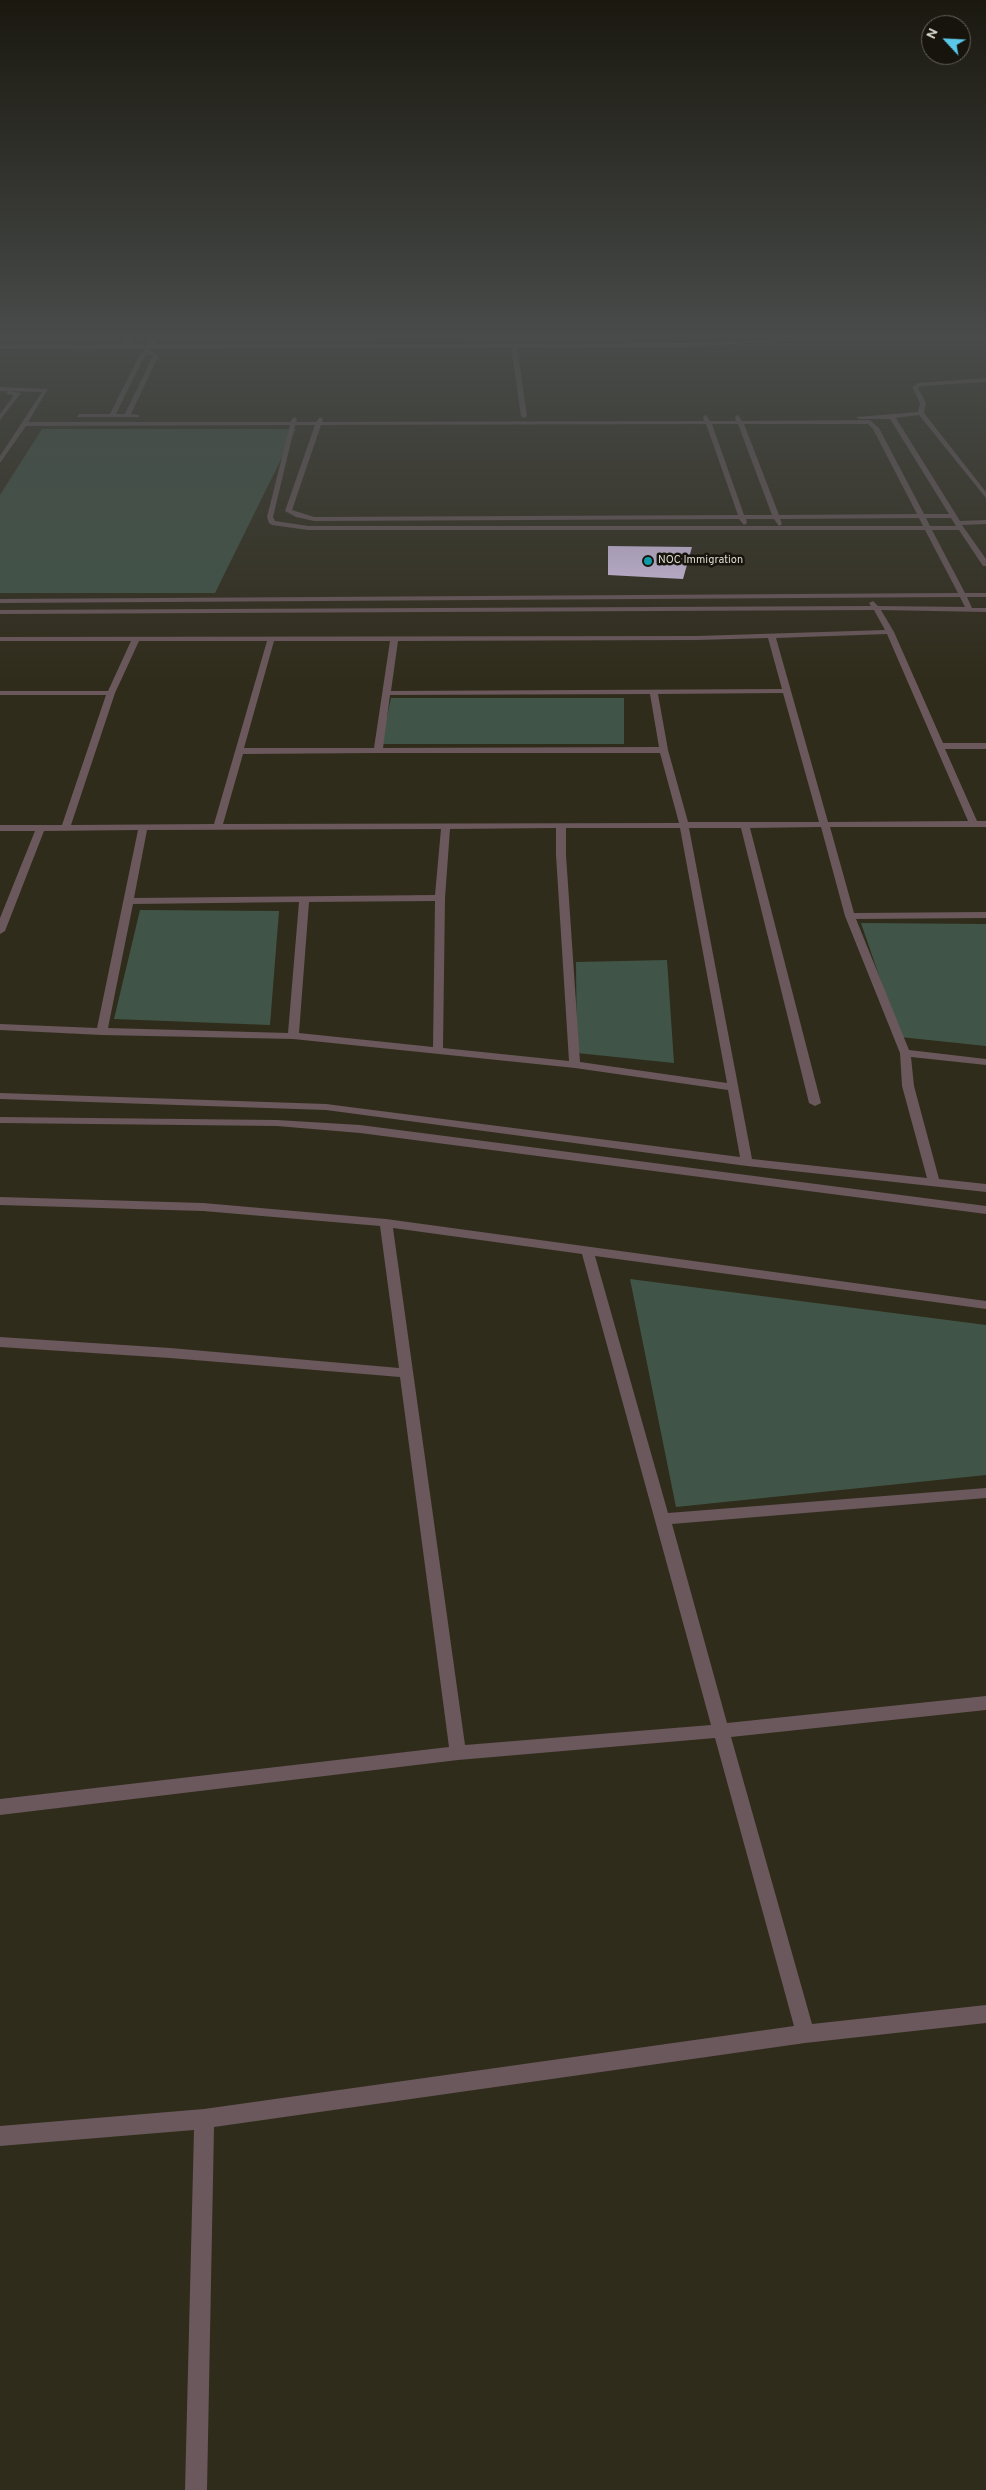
<!DOCTYPE html>
<style>
body{margin:0}
#map{position:relative;width:986px;height:2490px;overflow:hidden;background:#302c1b;font-family:Overpass,sans-serif}
canvas{display:block}
.north{position:absolute;left:921px;top:15px;width:50px;height:50px;box-sizing:border-box;background:#16140d;border:1px solid #65635a;border-radius:50%;rotate:295deg;font-size:14px;font-weight:700;line-height:20px;text-align:center;color:#dcd9ce}
.north::after{content:'';display:block;margin:auto;width:18px;height:22px;background:#5bc8e7;clip-path:polygon(50% 0,100% 100%,50% 72%,0 100%)}
</style>
<div id="map">
<canvas width="986" height="2490"></canvas>
<div class="north">N</div>
</div>
<script>
const c = document.querySelector('canvas').getContext('2d');
c.lineJoin = 'round';
function fillPath(path, color) {
  c.fillStyle = color;
  c.fill(path, 'evenodd');
}
function stroke(path, color, width, dash) {
  c.strokeStyle = color;
  c.lineWidth = width;
  c.lineCap = dash ? 'butt' : 'round';
  c.setLineDash(dash || []);
  c.stroke(path);
}
function drawText(font, color, halo, rows, align = 'center') {
  c.font = font + ' Overpass,sans-serif';
  c.lineWidth = 5;
  c.setLineDash([]);
  c.textBaseline = 'middle';
  c.strokeStyle = halo;
  c.fillStyle = color;
  for (const [text, x, y, turn = 0] of rows) {
    c.save();
    c.translate(x, y);
    c.rotate((+turn || 0) * Math.PI / 180);
    c.textAlign = isNaN(turn) ? turn : align;
    if (halo) c.strokeText(text, 0, 0);
    c.fillText(text, 0, 0);
    c.restore();
  }
}
fillPath(new Path2D(`
 M42,429h254l-81,164h-215v-98z
 M391,698h233v46h-243z
 M140,910l139,1 -9,114 -156,-6z
 M861,923l125,1v122l-86,-9z
 M667,960l7,103 -97,-10 -1,-91z
 M630,1279l356,46v150l-310,32z`), '#405547');
fillPath(new Path2D(`
 M608,546l84,1 -9,32 -75,-4z`), '#e4d1f8');
fillPath(new Path2D(`
 M128,339h5l-6,8h-4z
 M152,339l5,1 -7,11 9,4 -28,59 8,1v2h-62l2,-3h31l28,-56zM148,354l5,2 -28,58h-9l27,-55z
 M514,344l3,2 10,70 -3,2 -3,-2 -10,-70z
 M986,378v4l-64,4 -4,2 8,15 -2,10 62,79v6l-67,-83 -23,3 64,103 26,-1v4l-24,1 24,34v7h-3l-24,-36h-27l33,63h21v4h-19l5,11h14v4l-105,-2 13,22 49,111h43v6h-41l32,72h9v6h-156l24,86 132,-1v6l-130,1 53,131 77,9v6l-75,-8 3,29 25,93 47,5v8l-239,-26 -421,-56 -326,-11v-6l326,11 414,53 -12,-67 -153,-22 -282,-29 -191,-4 -102,-5v-6l97,4 41,-198 -94,1 -39,100 -5,3v-16l35,-87h-35v-6h62l44,-130h-106v-4h108l23,-50h-131v-4l697,-1 188,-6 -11,-20 -874,4v-4l871,-4 -2,-3 4,-2 5,5 87,1 -5,-10 -960,6v-4l958,-6 -33,-63h-617l-36,-5 -3,-2 -2,-6 23,-92 -264,1 -26,37v-7l42,-64 -42,-1v-4l48,2 -20,33h262l4,-5 3,2 -1,3h20l4,-5 3,2 -1,3 382,-1 -1,-4 3,-2 4,6h26l-1,-4 3,-2 4,6 128,-1 9,8 45,86h25l-59,-95h-31l-3,-2 62,-5 2,-9 -8,-16 7,-4zM706,424l32,91 -424,2 -22,-7 29,-85zM712,424h26l34,91h-28zM744,424h124l5,5 44,85 -138,1zM295,425h20l-30,86 11,6 18,4 425,-2 5,6 3,-2 -1,-4h28l5,7h-471l-33,-5 -2,-4zM919,518l4,8h-144l3,-2 -2,-5zM926,518h25l5,8h-26zM887,634l81,187 -140,1 -52,-184zM768,638l14,51 -391,2 7,-50 299,-1zM139,641h128l-53,183 -143,1 44,-132zM274,641h116l-16,107h-130zM783,693l36,129h-131l-20,-72 -10,-56zM650,694l9,53 -276,1 7,-53zM377,753h283l19,70 -456,1 20,-70zM821,827l24,89 55,137 2,33 25,92 -175,-19 -63,-331h52l68,275 6,3 6,-3 -71,-275zM556,828v27l13,206 -126,-13 2,-150 5,-69zM566,828h114l47,255 -147,-21 -14,-207zM441,829l-6,66 -301,3 13,-68zM435,901l-2,146 -134,-14 10,-131zM299,902l-11,131 -180,-5 25,-124z
 M8,391l13,2 -21,27v-6l14,-19 -8,-1z
 M0,1117l277,3 83,5 626,81v8l-626,-81 -83,-7 -277,-3z
 M0,1197l203,6 183,16 600,82v8l-391,-53 73,257 318,-25v10l-314,26 55,199 259,-27v14l-255,27 81,287 174,-19v18l-181,20 -591,84 -7,363h-22l9,-360 -194,16v-20l204,-17 590,-83 -79,-288 -257,22 -458,55v-16l449,-52 -49,-370 -230,-19 -170,-11v-10l170,11 229,20 -19,-142 -177,-15 -203,-6zM393,1228l189,26 129,471 -246,20z`), '#6b585c');
fillPath(new Path2D(`
 M791,339h30l-137,8 -684,2v-4l684,-2z`), '#8e7077');
const sky = c.createLinearGradient(0, 0, 0, 687);
sky.addColorStop(0, '#1a180f');
sky.addColorStop(0.49, '#484b4a');
sky.addColorStop(1, '#484b4a00');
c.fillStyle = sky;
c.fillRect(0, 0, 986, 687);
for (const [x, y, r, color] of [
 [648,561,5,"#0f9aa8"]
]) {
  const dot = new Path2D();
  dot.arc(x, y, r, 0, 2 * Math.PI);
  c.fillStyle = color;
  c.fill(dot);
  stroke(dot, '#16140d', 2);
}
drawText('11px', '#dcd9ce', '#16140d', [
 ["NOC Immigration",658,561]
], 'left');
</script>
